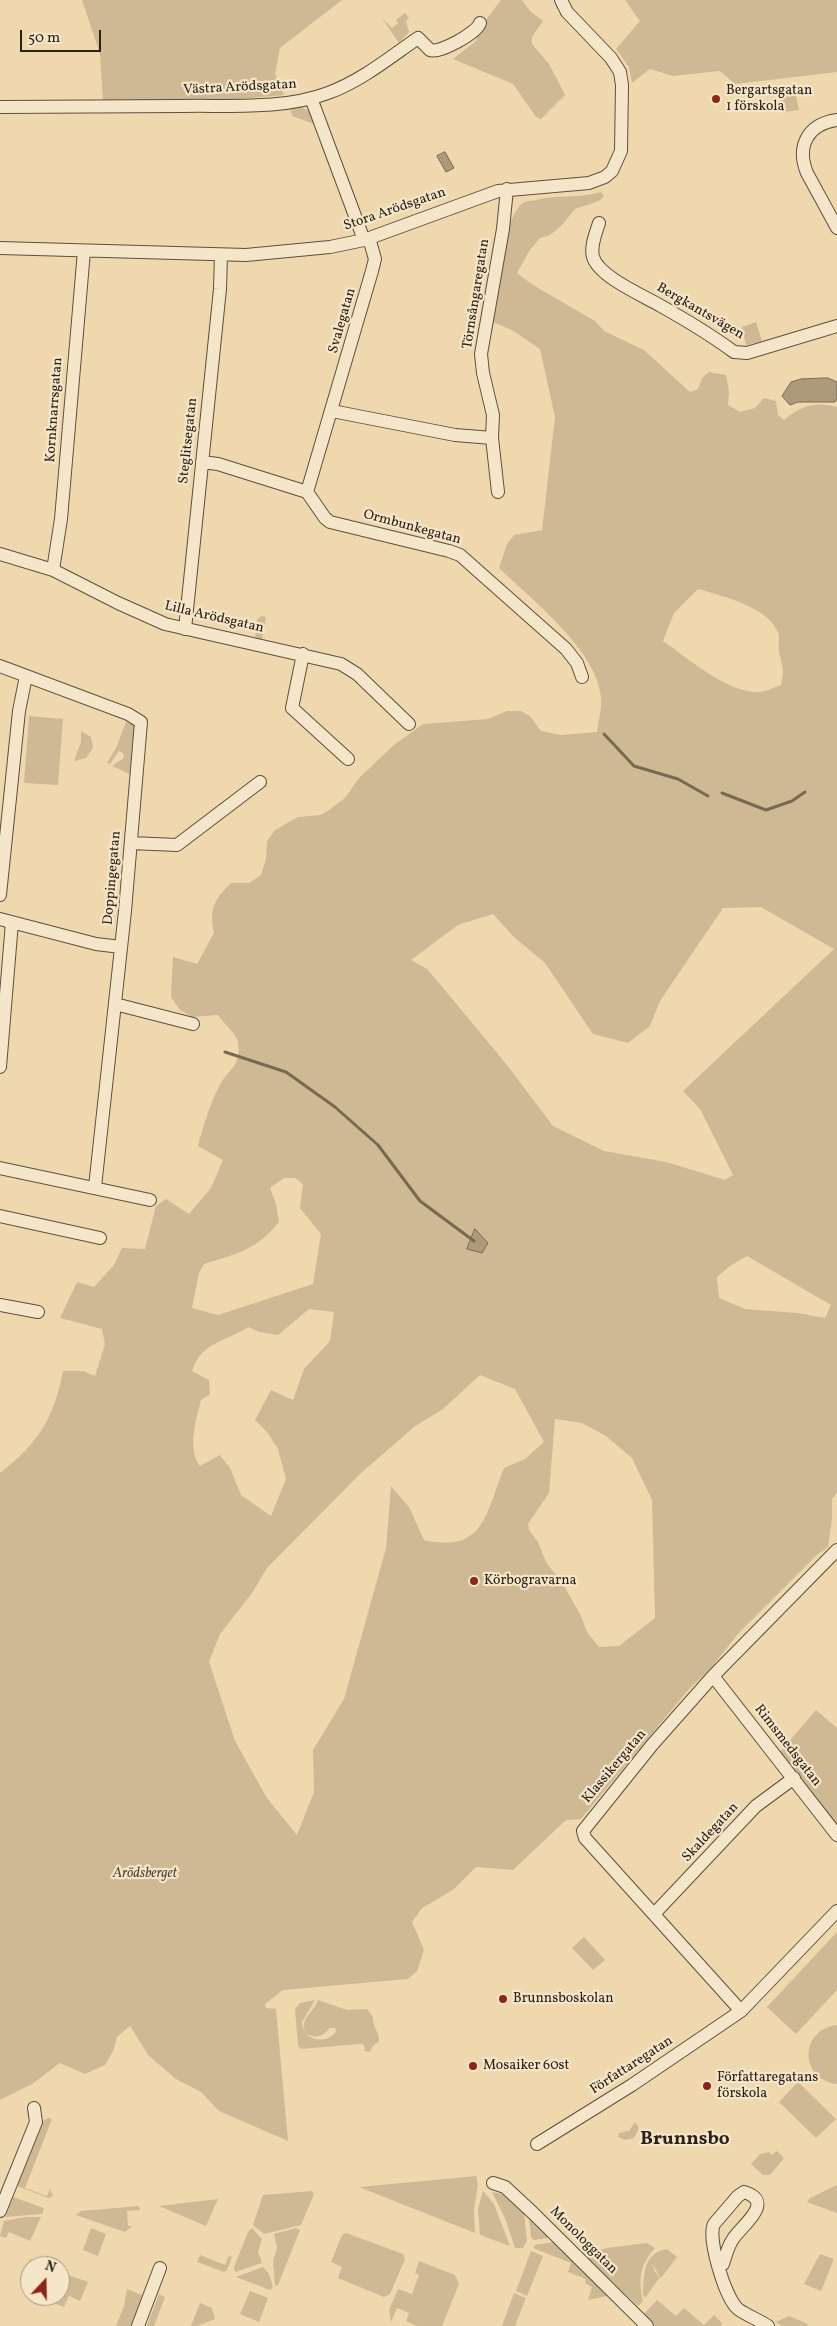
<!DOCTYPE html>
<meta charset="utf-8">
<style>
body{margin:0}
#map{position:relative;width:837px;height:2326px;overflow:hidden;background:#efd8ae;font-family:Vollkorn,serif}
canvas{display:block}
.north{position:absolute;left:20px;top:2256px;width:50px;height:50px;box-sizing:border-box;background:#f5e6ca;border:1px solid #a49782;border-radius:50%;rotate:21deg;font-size:14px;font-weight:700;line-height:20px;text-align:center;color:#2b2116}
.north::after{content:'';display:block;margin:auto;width:18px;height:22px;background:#8f2418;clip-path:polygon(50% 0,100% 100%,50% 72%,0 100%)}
.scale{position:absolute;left:20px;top:30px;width:81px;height:22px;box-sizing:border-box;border:2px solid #2b2116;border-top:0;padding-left:6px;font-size:15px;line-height:18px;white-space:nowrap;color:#2b2116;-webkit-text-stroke:4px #f5e6ca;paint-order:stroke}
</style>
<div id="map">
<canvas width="837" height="2326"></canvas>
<div class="north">N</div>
<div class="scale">50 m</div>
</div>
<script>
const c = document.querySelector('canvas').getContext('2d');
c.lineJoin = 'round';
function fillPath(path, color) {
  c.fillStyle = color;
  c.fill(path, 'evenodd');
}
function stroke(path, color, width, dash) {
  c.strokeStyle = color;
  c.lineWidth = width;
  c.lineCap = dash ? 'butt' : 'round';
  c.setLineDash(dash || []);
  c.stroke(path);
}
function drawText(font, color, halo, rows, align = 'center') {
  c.font = font + ' Vollkorn,serif';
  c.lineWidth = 4.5;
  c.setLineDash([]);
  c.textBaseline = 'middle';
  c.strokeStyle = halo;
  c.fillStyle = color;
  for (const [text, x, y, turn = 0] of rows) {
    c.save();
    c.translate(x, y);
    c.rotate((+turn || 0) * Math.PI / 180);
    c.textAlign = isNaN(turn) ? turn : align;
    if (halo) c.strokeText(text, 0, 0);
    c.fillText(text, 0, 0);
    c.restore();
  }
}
fillPath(new Path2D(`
 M82,0h260l-62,48 -5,26 9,21 -91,8 -90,-1 -3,-48z
 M501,0h21l8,11 13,10 -11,16v7l17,20 16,31 -24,24 -5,-2 -23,-33 -60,-25 23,-18 6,-16z
 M625,0h212v72l-102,12 -15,-13 -47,5 -23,-7 -18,14 -3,-16 -13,-18 24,-28z
 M405,13l4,5 -3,3 3,11 -10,11 -17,-25 10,10 6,-5 -2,-3z
 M782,94l14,1 3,15 -14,2v-6h-6z
 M290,106h10l11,6 6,13 -25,-9z
 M601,192l3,4 -5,5 -24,8 -14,17 -11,9 -10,3 -10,12 -13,23 16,12 62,36 9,10 40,19 46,42 8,-3 4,-11 7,-6 17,3 3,17 -1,13 12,7 15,-4 9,-10 12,3 2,14 6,5c16,-14 32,-19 53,-13v1086l-5,6v20l-4,28 -11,8 -80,80 -26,33 -22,21 -108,130 -15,1 -53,50 -37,-3 -23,23 -31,18 -10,14 12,28 -7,21 -9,8 -125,11 -18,14 1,4 10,1 12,132 -69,-30 -18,-19 -25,-13 -27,-23 -19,-30 -13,11 -4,14 -8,14 -20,9 -25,-11 -28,21 -32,16v-627c38,-29 54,-55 63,-102h20l12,5 10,-32 -3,-15 -42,-11 17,-36 17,5 20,-22 8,-17 23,1 11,-43 10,-7 23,15 22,-26 12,-28 -25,-14c5,-19 13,-46 23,-63 9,-16 20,-16 17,-40 0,-8 -15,-20 -20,-28l-26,2 -12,-7 -9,-13 2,-40 24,7 17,-31c-5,-24 0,-33 17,-50h18l12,-8 5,-16 1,-18 8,-11 23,-13 23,-2 8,-5 16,-12 14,-20 35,-33 29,-21 65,-5 19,-8h14l9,5 11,15 20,4 36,-3c1,-10 5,-23 4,-34 -3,-47 -70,-99 -102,-130l8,-24 7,-9 28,-5 13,-113 -15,-68 -28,-19 -19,-8c3,-23 10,-111 32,-120 3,-2 8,-1 11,-2 21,-6 44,-1 65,-8zM698,589c25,7 69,18 80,43 2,7 0,13 1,19 3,18 6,14 2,34 -7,2 -15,7 -22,7 -32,1 -71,-34 -96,-51l11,-28zM761,907l73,42 -151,142 17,18 33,66 -8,5 -59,-18 -62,-11 -51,-25 -46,-61 -68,-82 -12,-14 -16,-9 47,-35 35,-11 21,23 31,26 48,71 35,9 22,-17 10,-25 63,-93zM284,1178h11l8,6 -3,24 21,26 -8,50 -95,31 -26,-7 7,-35 5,-9c34,-11 51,-13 75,-42l-3,-18 -6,-16zM747,1256l84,49 -6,13 -27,-5 -53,-4 -26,-11 -2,-21 13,-11zM309,1309l25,3 -4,29 -26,28 -11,31 -22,-10 -16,30 12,12 11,17 8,30 -15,37 -30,-21 -11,-27 -10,-13 -20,11c-13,-16 -4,-47 1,-66l9,-6 -1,-14 -17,-9c10,-30 34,-29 56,-44l12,5 18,3zM480,1375l35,14 29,53 -19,17 -21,9c-18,45 -20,86 -80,72l-15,-33 -18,-21 -5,62 -42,151 -31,51 1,42 -17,43 -30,-37 -32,-57 -26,-79 11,-28 32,-41 15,-25 93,-94 54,-47 29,-18zM555,1419l27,4 24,13 26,22 20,42 3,118 -36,28 -20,1 -12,-15 -6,-16 -18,-32 -17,-22 -8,-20 -9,-12 -1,-6 21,-31z
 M756,322l6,19 -16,4 -4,-18z
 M261,616l5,1 -4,23 -7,-2 2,-18z
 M29,716l34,3 -5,66 -34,-2z
 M126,722l9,3 -3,50 -20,-9 12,-8 -1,-5 -4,-2 -9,13 -3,-1 9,-15z
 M81,731l10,6 2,11 -7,10 -12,3 7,-19z
 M816,1710l21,18v101l-59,-75z
 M837,1932v58l-41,44 -29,-27z
 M584,1937l21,23 -12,10 -21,-22z
 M315,2000l-13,22c1,18 22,24 34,10l-1,-4h-5c-12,16 -31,7 -25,-7 3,-8 10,-12 13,-21l3,1 26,9 20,-1 6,8c-1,10 7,16 6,24l-7,6 -2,5 -5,-1 -1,-6 -3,-1 -60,5 -3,-4 -3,-36 5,-6z
 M837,2025v59c-38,-5 -38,-54 0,-59z
 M798,2082l38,37 -20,19 -37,-36z
 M49,2118l3,1 -27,69 22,8 3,-7 3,7 -4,2 -32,-12 27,-66z
 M635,2122l4,6 -5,10 -9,2 -7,-3 1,-4 10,-2z
 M777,2151l7,7 -14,17h-7l-12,-11 9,-10 9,-2 3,3z
 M476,2176l2,8 -4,26 1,23 -116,-46z
 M837,2185v28l-30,-11 3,-4z
 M312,2191l2,3 -13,31 -37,9 -11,-9 10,-30z
 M483,2191l11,13 16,42 -30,-11 -2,-26z
 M492,2192l14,3 18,17 3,29 -4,7h-8l-10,-30z
 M13,2197l31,11 -2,6 -37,3z
 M218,2199l-12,27 -47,-20z
 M139,2206l1,4 -13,1 1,15h4l-7,6 -49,-17 5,-4z
 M26,2217h15l-11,24 -21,-9 -3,6 -6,-2 4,-15z
 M529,2218l20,19 -1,1 -14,2 -3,-3z
 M91,2228l15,6 -8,22 -15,-6z
 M252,2228l10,11 -4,13 4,11 -27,9 -1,-5 14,-35z
 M296,2228l4,2 -22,55 -3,1 -2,-25 4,-13 -3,-14z
 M346,2233l57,21 2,5 -15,35 -6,3 -46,-19 4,-11 -11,-5 11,-27z
 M554,2242l54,52 -1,2 -19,4 4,-13 -7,-4 1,-4 -18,-7 3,-9 -38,-15 2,-3z
 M647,2243l8,5c-15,17 -17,30 -12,53l-5,5 -54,-51 23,-7z
 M667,2249l10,8 -16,21 -9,-14 3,8 5,5 -15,21 -2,-3c1,-21 0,-42 24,-46z
 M531,2251l12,5 -16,40 -11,-5z
 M820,2254l14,5 -13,32 -17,-7z
 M200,2255l25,10 4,-9 3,1 -5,13 -3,2 -27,-10z
 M30,2259l18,7h-18v28l-6,-2 -3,-9z
 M419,2261l36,14 4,9 -17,42h-25l-11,-5 3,-8 -12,-5 -6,14 -2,-12 9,-21 14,5 7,-19 -4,-2z
 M263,2267l6,7 4,13 -3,3 -34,-13z
 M63,2273l25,9 -8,19 -11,-5 -5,11 -29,-11h25v-22z
 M127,2289l17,7 -12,30h-16l8,-20z
 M250,2291l18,7 -9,24 -19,-8z
 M514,2293l12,5 -11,28h-13z
 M159,2294l6,3 -11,29h-7z
 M657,2300l19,16 8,-8 20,17 10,-10 8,8 -1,3h-69l-9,-11z
 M200,2303l12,5 3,11 -18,7h-6z
 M789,2316l19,8 -1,2h-25l-6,-4z`), '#ceb994');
const water = new Path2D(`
 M445,152l9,16 -8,4 -9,-16z
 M828,378l9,4v17l-2,3h-37l-8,3 -8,-9 9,-14 10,-3z
 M475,1229l13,14 -6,10 -15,-4z`);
fillPath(water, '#ac9a7a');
stroke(water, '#786a52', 1);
stroke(new Path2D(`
 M604,734l30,32 44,13 30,17
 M722,793l44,17 26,-9 13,-9
 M225,1052l61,20 49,35 43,38 42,56 54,40`), '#786a52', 3);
const minor = new Path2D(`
 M311,98l53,142
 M0,107c61,0 121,-1 182,-1 47,-1 101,4 146,-13 33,-12 61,-35 90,-55l12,12c9,4 47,-17 50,-27
 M837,120c-29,4 -41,26 -30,53l30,55
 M599,223c-3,10 -9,23 -6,34 6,20 51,39 68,49 25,14 50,29 73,46l13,1 90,-27
 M0,248l246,7 84,-8 34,-7 134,-49 91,-8 16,-6 7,-6 9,-20 1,-66 -2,-13 -9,-14 -44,-46 -6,-12
 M332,411l123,24 37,3
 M202,462l16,2 89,28 18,26 5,4 119,29 11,4 106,94 11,14 5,14
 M307,492l65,-221 3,-12 -6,-21
 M498,492l-6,-54 1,-23 -10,-42 -2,-19 22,-125 4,-40
 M0,554l53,16 65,33 47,21 176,40 16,10 52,50
 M53,570l8,-51 23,-268
 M185,629l35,-340 1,-34
 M303,654l-11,54 56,51
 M0,666l128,48 13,8 -16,189 -30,276
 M131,843l46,2 83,-63
 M0,895l19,-184 7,-35
 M0,919l96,25 25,3
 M115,1004l78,20
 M0,1067l12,-145
 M0,1168l150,32
 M0,1216l100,22
 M0,1305l38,7
 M713,1676l124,159
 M655,1913l101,-107 38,-28
 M741,2011l-156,-173 -2,-7 69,-86 61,-69 124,-126
 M537,2144l95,-59 109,-74 96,-100
 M493,2183l12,4 28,26 114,113
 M0,2211l36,-89 -2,-14
 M719,2266l4,-2c3,-9 5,-18 10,-25 9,-14 43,-37 11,-47l-6,4 -24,28c-7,14 11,74 24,85 8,6 21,11 30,17
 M138,2326l22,-58`);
stroke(minor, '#5c4f3c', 14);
stroke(minor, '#f5e6ca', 12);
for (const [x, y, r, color] of [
 [716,99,5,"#8f2418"],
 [474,1581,5,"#8f2418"],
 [503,1999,5,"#8f2418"],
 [473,2066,5,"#8f2418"],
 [707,2086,5,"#8f2418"]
]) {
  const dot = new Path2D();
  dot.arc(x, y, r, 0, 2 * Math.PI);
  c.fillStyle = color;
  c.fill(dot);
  stroke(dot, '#f5e6ca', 2);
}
drawText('14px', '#2b2116', '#f5e6ca', [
 ["Västra Arödsgatan",240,88,-3],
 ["Stora Arödsgatan",395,210,-19],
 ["Törnsångaregatan",477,294,-81],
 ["Bergkantsvägen",700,312,30],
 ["Svalegatan",343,321,-74],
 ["Kornknarrsgatan",55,410,-86],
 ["Steglitsegatan",189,441,-84],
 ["Ormbunkegatan",412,528,15],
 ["Lilla Arödsgatan",214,618,13],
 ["Doppingegatan",113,878,-85],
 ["Rimsmedsgatan",787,1746,52],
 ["Klassikergatan",615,1767,-50],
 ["Skaldegatan",711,1833,-47],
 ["Författaregatan",632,2066,-33],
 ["Monologgatan",583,2241,45]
]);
drawText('14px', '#2b2116', '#f5e6ca', [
 ["Bergartsgatan",726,91],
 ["1 förskola",726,107],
 ["Körbogravarna",484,1581],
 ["Brunnsboskolan",513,1999],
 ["Mosaiker 60st",483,2066],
 ["Författaregatans",717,2078],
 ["förskola",717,2094]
], 'left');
drawText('italic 14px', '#544736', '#f5e6ca', [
 ["Arödsberget",145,1874]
]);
drawText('bold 19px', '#2b2116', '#f5e6ca', [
 ["Brunnsbo",685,2141]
]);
</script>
